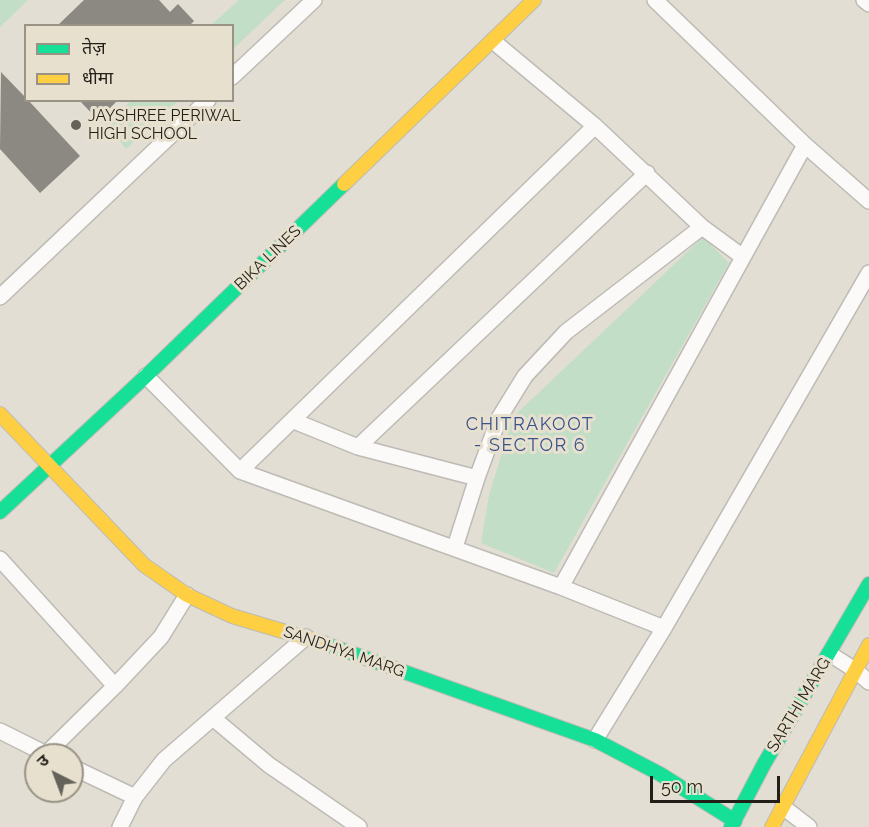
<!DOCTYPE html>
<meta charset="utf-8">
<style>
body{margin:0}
#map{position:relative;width:869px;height:827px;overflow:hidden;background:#e2ded4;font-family:Raleway,"Noto Sans Devanagari",sans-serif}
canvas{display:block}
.legend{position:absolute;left:24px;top:24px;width:210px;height:78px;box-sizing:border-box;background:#e8e0ce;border:2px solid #989385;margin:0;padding:8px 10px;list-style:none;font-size:18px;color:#211f18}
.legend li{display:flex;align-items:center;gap:12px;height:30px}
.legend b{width:30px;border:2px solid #989385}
.north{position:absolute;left:24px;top:743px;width:60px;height:60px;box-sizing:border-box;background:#e8e0ce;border:2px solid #989385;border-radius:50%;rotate:318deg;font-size:16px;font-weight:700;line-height:24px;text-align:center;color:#211f18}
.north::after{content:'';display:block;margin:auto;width:21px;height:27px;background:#65625a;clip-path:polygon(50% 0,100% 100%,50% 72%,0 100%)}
.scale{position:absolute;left:650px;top:776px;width:130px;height:27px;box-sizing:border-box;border:3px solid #211f18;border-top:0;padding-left:8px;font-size:18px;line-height:21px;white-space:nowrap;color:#211f18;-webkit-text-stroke:4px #e8e0ce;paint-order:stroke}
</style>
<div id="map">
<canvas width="869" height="827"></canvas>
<ul class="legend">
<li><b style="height:8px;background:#16e098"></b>तेज़</li>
<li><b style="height:8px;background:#ffcf43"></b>धीमा</li>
</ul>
<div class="north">उ</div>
<div class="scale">50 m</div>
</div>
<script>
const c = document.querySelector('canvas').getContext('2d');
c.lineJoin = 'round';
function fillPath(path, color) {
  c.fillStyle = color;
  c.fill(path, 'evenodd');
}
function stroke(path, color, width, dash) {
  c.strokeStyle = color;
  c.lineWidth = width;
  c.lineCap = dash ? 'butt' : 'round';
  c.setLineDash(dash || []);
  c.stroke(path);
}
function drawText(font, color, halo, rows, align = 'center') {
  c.font = font + ' Raleway,sans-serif';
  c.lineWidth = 6;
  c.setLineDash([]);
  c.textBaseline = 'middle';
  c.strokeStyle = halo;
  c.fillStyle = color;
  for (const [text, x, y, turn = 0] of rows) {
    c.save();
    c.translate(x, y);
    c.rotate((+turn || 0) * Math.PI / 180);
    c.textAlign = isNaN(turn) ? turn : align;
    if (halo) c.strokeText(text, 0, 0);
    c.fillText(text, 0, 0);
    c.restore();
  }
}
fillPath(new Path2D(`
 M0,0h28l-28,27z
 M239,0h46l-52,49 -1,-23 -21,-1z
 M131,101h47l-52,48 -20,-25z
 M703,237l26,26 -175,310 -73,-30 8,-48 24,-78z`), '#c3dec6');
fillPath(new Path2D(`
 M84,0h75l11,12 8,-8 16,17 -5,5h-132z
 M1,72l25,26v2h2l52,56 -40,37 -40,-44z
 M79,100h39l-20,20z`), '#8c8882');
const street = new Path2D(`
 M655,0l150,145 64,56
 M864,0l5,4
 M493,41l102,85 107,101 41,30
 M232,77l82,-77
 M0,297l208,-197
 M146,376l94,95 321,116 103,41
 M294,421l64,26 119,31
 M358,447l289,-274
 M240,471l355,-345
 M455,547l22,-69 22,-60 26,-42 41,-44 136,-105
 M0,559l115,127
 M561,587l244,-442
 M830,654l25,16 14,12
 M213,718l56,47 90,62
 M0,731l48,24
 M595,740l69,-112 205,-355
 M46,754l69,-68 46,-49 26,-42
 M72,767l63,30
 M783,807l26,20
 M120,827l15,-30 29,-37 142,-123`);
const fast = new Path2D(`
 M0,512l146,-136 198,-192
 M323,643l272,97 65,34 75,47
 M731,827l33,-63 105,-180`);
const slow = new Path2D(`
 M344,184l190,-184
 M0,414l144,151 43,30 45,21 91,27
 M772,827l97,-182`);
stroke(street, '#bdbbb4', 18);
stroke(fast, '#bdbbb4', 16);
stroke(slow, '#bdbbb4', 16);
stroke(street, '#fbfaf9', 15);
stroke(fast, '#16e098', 14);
stroke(slow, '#ffcf43', 14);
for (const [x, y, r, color] of [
 [76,125,6,"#65625a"]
]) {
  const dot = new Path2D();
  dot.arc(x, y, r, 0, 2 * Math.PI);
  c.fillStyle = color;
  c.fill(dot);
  stroke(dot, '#e8e0ce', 2);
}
drawText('16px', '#211f18', '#e8e0ce', [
 ["JAYSHREE PERIWAL",88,116],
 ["HIGH SCHOOL",88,134]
], 'left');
drawText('16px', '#211f18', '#e8e0ce', [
 ["BIKA LINES",268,258,-44],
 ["SANDHYA MARG",344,652,19],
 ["SARTHI MARG",799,705,-59]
]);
c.letterSpacing = '1.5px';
drawText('18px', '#39538c', '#e8e0ce', [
 ["CHITRAKOOT",530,425],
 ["- SECTOR 6",530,446]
]);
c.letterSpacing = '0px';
</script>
